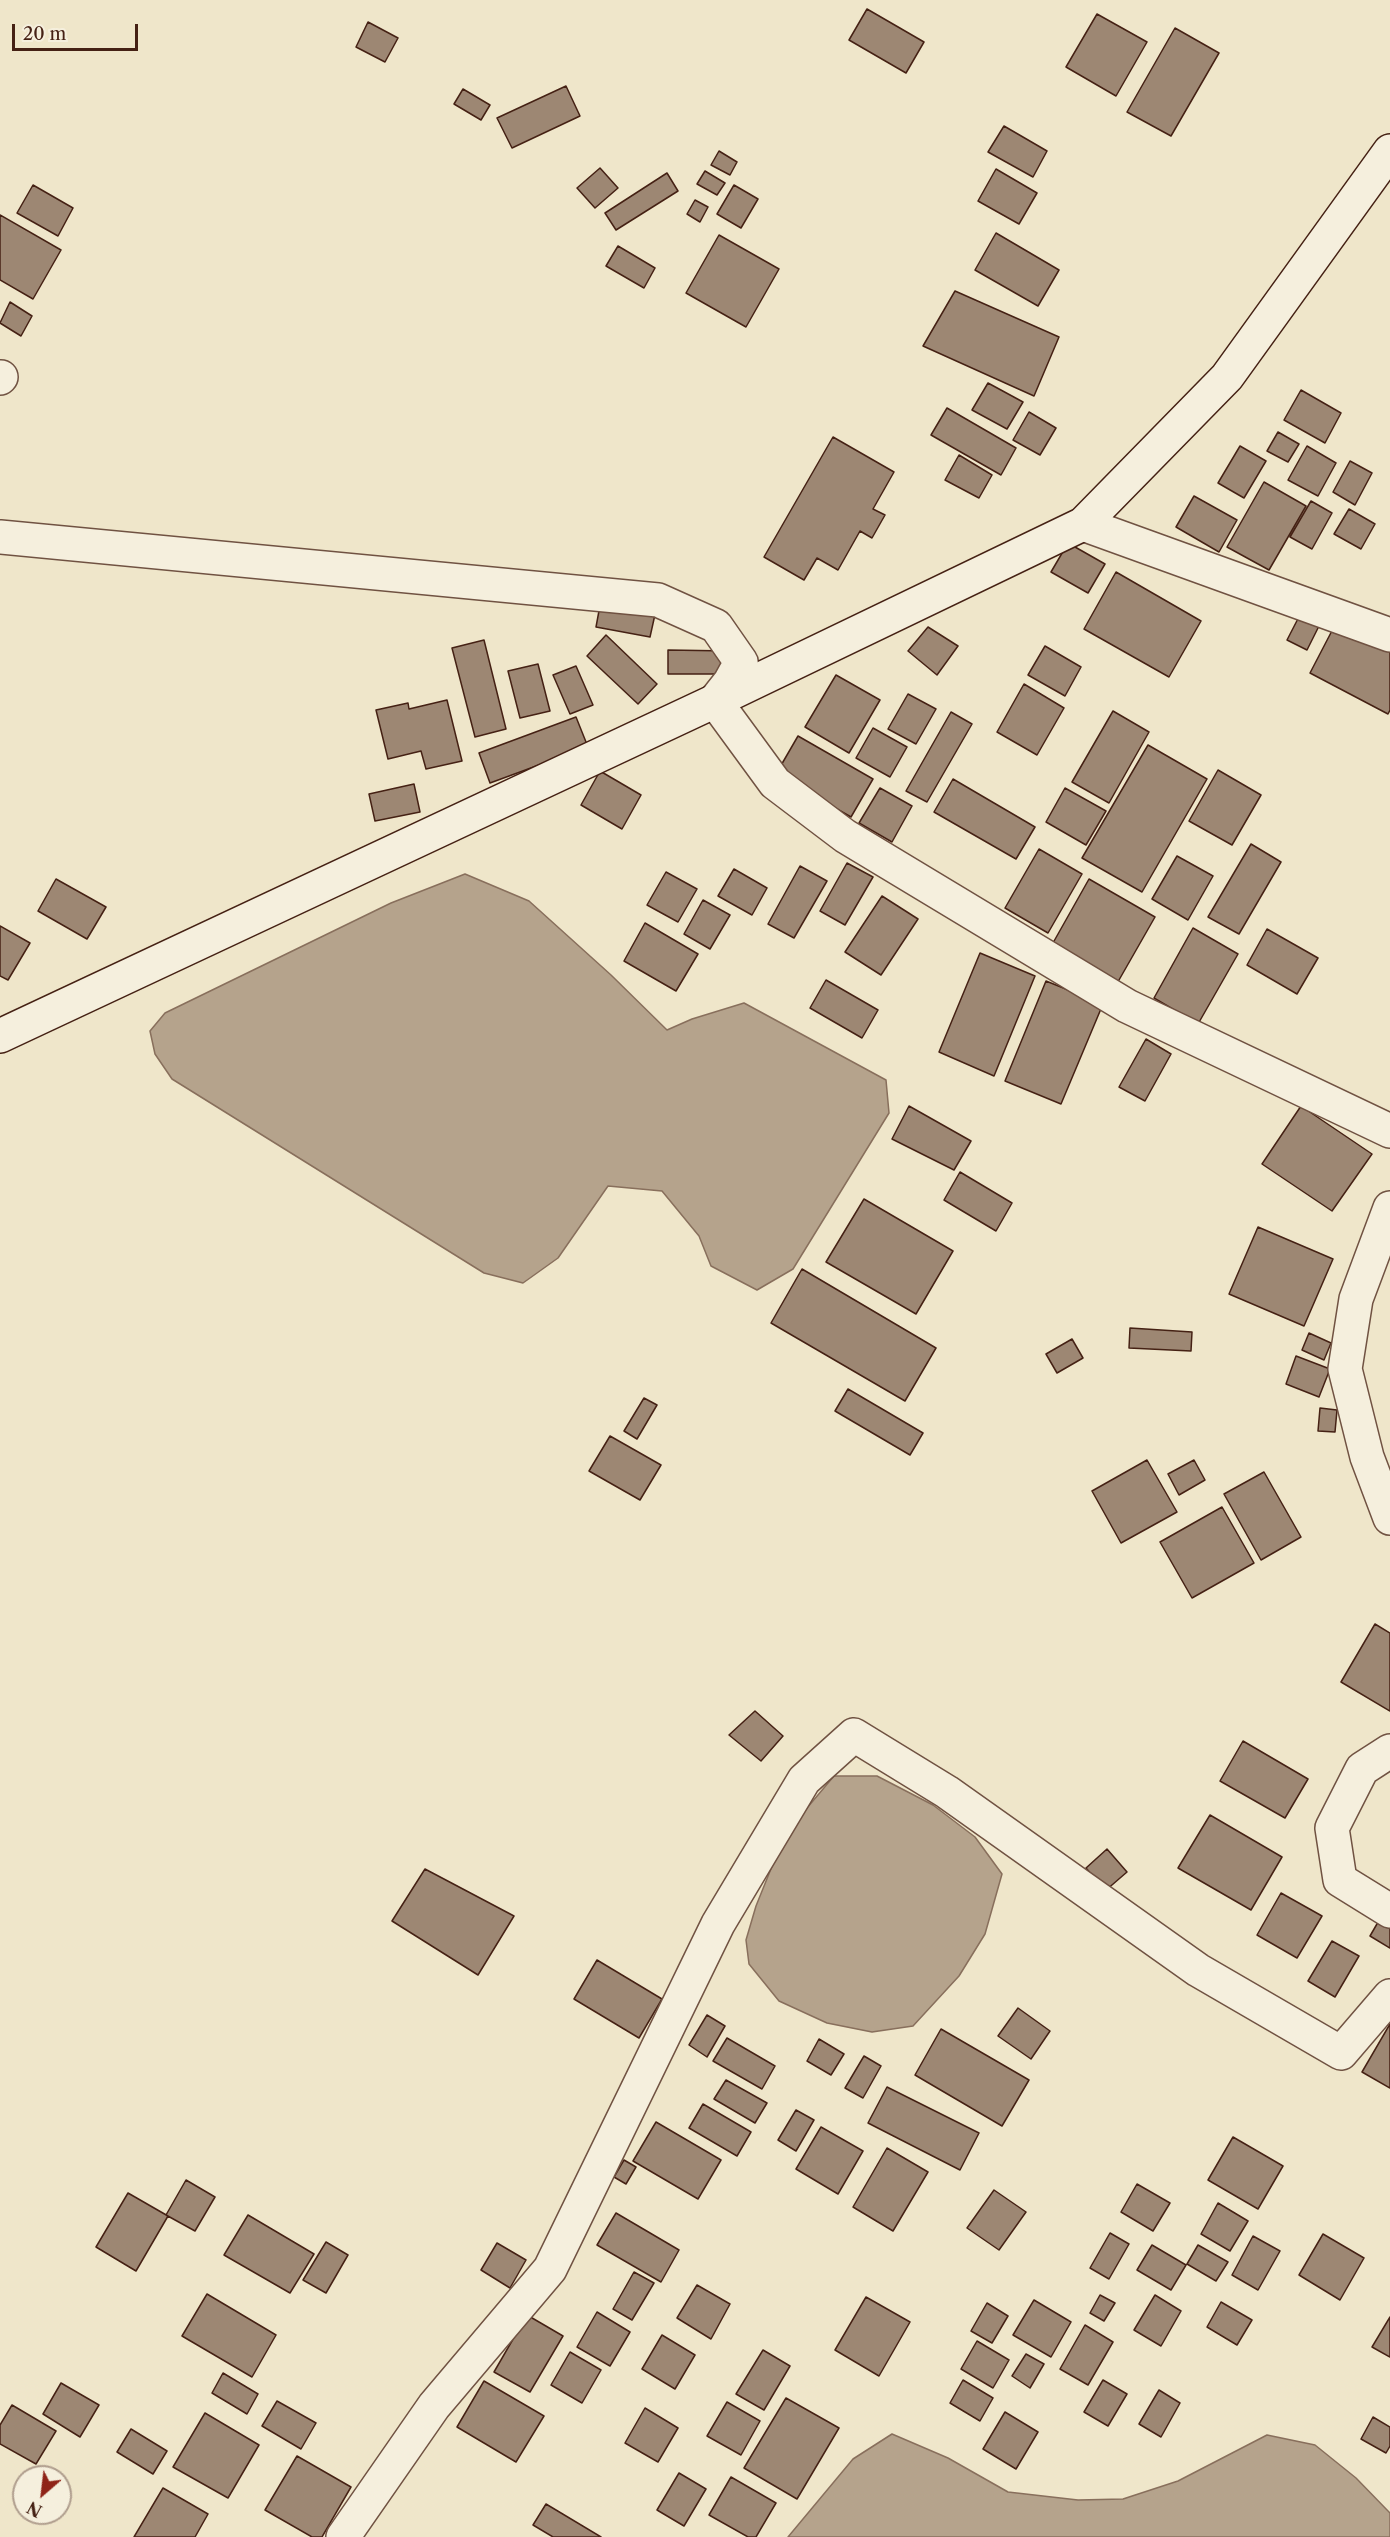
<!DOCTYPE html>
<style>
body{margin:0}
#map{position:relative;width:1390px;height:2537px;overflow:hidden;background:#efe6ca;font-family:"Libre Caslon Text",serif}
canvas{display:block}
.north{position:absolute;left:12px;top:2465px;width:60px;height:60px;box-sizing:border-box;background:#f5efdd;border:2px solid #af9d8d;border-radius:50%;rotate:208deg;font-size:16px;font-weight:700;line-height:24px;text-align:center;color:#452114}
.north::after{content:'';display:block;margin:auto;width:21px;height:27px;background:#8f2418;clip-path:polygon(50% 0,100% 100%,50% 72%,0 100%)}
.scale{position:absolute;left:12px;top:24px;width:126px;height:27px;box-sizing:border-box;border:3px solid #452114;border-top:0;padding-left:8px;font-size:18px;line-height:21px;white-space:nowrap;color:#452114;-webkit-text-stroke:4px #f5efdd;paint-order:stroke}
</style>
<div id="map">
<canvas width="1390" height="2537"></canvas>
<div class="north">N</div>
<div class="scale">20 m</div>
</div>
<script>
const c = document.querySelector('canvas').getContext('2d');
c.lineJoin = 'round';
function fillPath(path, color) {
  c.fillStyle = color;
  c.fill(path, 'evenodd');
}
function stroke(path, color, width, dash) {
  c.strokeStyle = color;
  c.lineWidth = width;
  c.lineCap = dash ? 'butt' : 'round';
  c.setLineDash(dash || []);
  c.stroke(path);
}
const water = new Path2D(`
 M465,874l64,27 82,74 56,55 25,-11 52,-16 142,77 3,33 -96,156 -36,21 -46,-24 -12,-30 -37,-45 -54,-5 -50,72 -35,25 -39,-10 -312,-194 -17,-25 -5,-23 15,-18 226,-110z
 M834,1776h43l56,29 42,32 27,37 -17,60 -26,42 -46,50 -41,6 -45,-9 -48,-22 -30,-37 -3,-24 10,-34 29,-72z
 M892,2434l56,24 60,34 70,8 45,-1 55,-18 89,-46 48,10 41,33 34,35v24h-602l65,-78z`);
fillPath(water, '#b5a38c');
stroke(water, '#886f5c', 1.5);
const building = new Path2D(`
 M867,9l57,33 -18,31 -57,-33z
 M1097,14l50,28 -31,54 -50,-29z
 M368,22l30,16 -13,24 -29,-15z
 M1175,28l44,25 -48,83 -44,-24z
 M566,86l14,30 -68,32 -15,-30z
 M463,89l27,16 -9,15 -27,-16z
 M1004,126l43,25 -14,26 -45,-25z
 M719,151l18,11 -7,13 -19,-10z
 M600,168l18,20 -23,20 -18,-20z
 M996,169l41,24 -18,31 -41,-23z
 M705,171l20,12 -8,12 -20,-11z
 M667,173l11,18 -62,39 -11,-17z
 M33,185l40,23 -15,28 -41,-23z
 M734,185l24,14 -17,29 -24,-14z
 M695,200l13,7 -8,15 -13,-8z
 M0,215l61,35 -28,49 -33,-19z
 M996,233l63,37 -21,36 -63,-36z
 M719,235l60,34 -33,58 -60,-34z
 M618,246l37,22 -11,20 -38,-22z
 M955,291l104,46 -25,59 -111,-50z
 M10,302l22,14 -11,20 -21,-13z
 M988,383l35,19 -16,27 -35,-19z
 M1301,390l40,23 -16,30 -41,-23z
 M947,408l69,40 -15,27 -70,-40z
 M1029,412l27,16 -16,27 -27,-15z
 M1278,432l21,12 -11,18 -21,-11z
 M833,437l61,35 -21,37 12,6 -13,23 -12,-7 -22,39 -21,-12 -13,22 -40,-23z
 M1240,446l26,15 -22,37 -26,-15z
 M1307,446l29,17 -18,33 -30,-16z
 M959,455l33,20 -13,23 -34,-18z
 M1350,461l22,12 -17,32 -22,-13z
 M1264,482l42,24 -37,64 -42,-23z
 M1194,496l43,24 -18,32 -43,-25z
 M1311,501l21,12 -20,36 -22,-12z
 M1349,509l26,15 -14,25 -27,-15z
 M1068,543l37,21 -17,29 -37,-21z
 M1116,572l85,49 -32,56 -85,-48z
 M601,600l55,10 -6,27 -54,-10z
 M1303,609l20,9 -16,32 -20,-10z
 M1336,623l54,28v59l-2,4 -78,-41z
 M928,627l30,19 -21,29 -29,-24z
 M606,635l51,49 -19,20 -51,-48z
 M484,640l22,89 -31,8 -23,-89z
 M1045,646l36,21 -16,29 -37,-21z
 M668,650l61,1v23h-61z
 M538,664l12,47 -30,7 -12,-47z
 M576,666l17,39 -23,9 -17,-39z
 M836,675l44,25 -31,53 -44,-26z
 M1024,684l40,24 -27,47 -40,-23z
 M908,694l28,15 -20,35 -28,-15z
 M447,700l15,61 -36,8 -5,-18 -33,8 -12,-49 32,-7 1,6z
 M1113,711l36,21 -40,71 -37,-21z
 M951,712l21,12 -45,78 -21,-11z
 M576,717l12,30 -98,36 -11,-30z
 M873,728l34,19 -17,30 -34,-19z
 M798,736l75,43 -22,38 -75,-43z
 M1148,745l59,34 -65,113 -60,-34z
 M1218,770l43,25 -29,50 -43,-24z
 M600,771l41,24 -19,34 -41,-24z
 M953,779l82,48 -19,32 -82,-47z
 M414,784l6,28 -45,9 -6,-27z
 M880,788l32,18 -20,36 -33,-19z
 M1065,788l41,23 -20,34 -40,-23z
 M1251,844l30,18 -42,72 -31,-17z
 M1039,849l43,25 -34,59 -43,-25z
 M1177,856l36,20 -25,44 -36,-21z
 M847,863l26,14 -28,48 -25,-14z
 M800,866l27,15 -33,57 -26,-14z
 M734,869l33,19 -15,27 -34,-19z
 M666,872l31,17 -19,33 -31,-17z
 M56,879l50,28 -19,32 -49,-28z
 M1089,879l66,38 -40,70 -66,-37z
 M882,896l36,23 -37,56 -36,-23z
 M703,900l27,15 -20,34 -26,-15z
 M645,923l53,31 -22,37 -52,-30z
 M0,926l30,17 -22,37 -8,-4z
 M1193,928l45,26 -40,70 -44,-26z
 M1267,929l51,29 -21,36 -50,-29z
 M980,953l55,23 -41,100 -55,-24z
 M826,980l52,30 -16,28 -52,-30z
 M1046,981l57,23 -42,100 -56,-23z
 M1146,1039l25,15 -26,47 -26,-14z
 M909,1106l62,35 -17,29 -62,-31z
 M1301,1106l71,48 -40,57 -70,-47z
 M960,1172l52,31 -16,28 -52,-31z
 M864,1199l89,52 -37,63 -90,-52z
 M1258,1227l75,32 -29,67 -75,-32z
 M802,1269l134,79 -31,53 -134,-78z
 M1130,1328l62,4 -1,19 -62,-3z
 M1309,1333l22,10 -7,17 -22,-10z
 M1072,1339l11,19 -26,15 -11,-19z
 M1296,1356l34,13 -11,28 -33,-13z
 M848,1389l75,44 -13,22 -75,-44z
 M644,1398l13,7 -20,34 -13,-8z
 M1320,1408l17,2 -2,22 -17,-1z
 M610,1436l51,29 -21,35 -51,-29z
 M1147,1460l30,52 -56,31 -29,-52z
 M1194,1460l11,20 -26,15 -11,-21z
 M1264,1472l37,65 -40,23 -37,-66z
 M1222,1507l32,56 -62,35 -32,-56z
 M1375,1624l15,9v78l-49,-29z
 M755,1711l28,25 -22,25 -32,-26z
 M1243,1741l65,38 -23,39 -65,-37z
 M1210,1815l72,42 -31,53 -73,-42z
 M1107,1849l20,23 -22,19 -19,-23z
 M425,1869l89,47 -36,59 -86,-54z
 M1281,1893l41,23 -25,42 -40,-23z
 M1381,1917l9,5v26l-20,-12z
 M1332,1941l27,15 -24,41 -27,-16z
 M597,1960l65,39 -23,39 -65,-39z
 M1018,2008l32,23 -19,28 -33,-23z
 M707,2015l18,11 -18,31 -18,-12z
 M1390,2024v64l-28,-16z
 M941,2029l88,51 -27,46 -87,-51z
 M727,2038l48,28 -13,23 -49,-28z
 M819,2039l25,15 -13,21 -24,-14z
 M864,2056l17,10 -18,32 -18,-10z
 M726,2080l41,23 -12,20 -41,-24z
 M887,2087l92,46 -19,37 -92,-47z
 M703,2104l48,28 -14,24 -48,-28z
 M796,2110l18,10 -18,31 -18,-11z
 M656,2122l65,38 -23,39 -65,-38z
 M821,2127l42,24 -25,43 -42,-25z
 M1233,2137l50,29 -25,43 -50,-29z
 M887,2148l41,24 -35,59 -40,-24z
 M624,2160l12,7 -10,17 -12,-7z
 M186,2180l29,17 -20,34 -29,-16z
 M1137,2184l33,19 -17,28 -32,-19z
 M994,2190l32,22 -27,38 -32,-22z
 M128,2193l40,23 -32,55 -40,-24z
 M1218,2203l30,18 -18,30 -29,-17z
 M616,2213l63,37 -18,32 -64,-37z
 M248,2215l66,39 -24,39 -66,-38z
 M1110,2233l19,11 -20,35 -19,-11z
 M1323,2234l41,24 -24,42 -41,-25z
 M1253,2236l27,15 -22,39 -26,-15z
 M326,2242l22,13 -22,38 -23,-13z
 M497,2243l29,17 -16,28 -29,-18z
 M1152,2245l34,20 -15,25 -34,-20z
 M1198,2245l30,17 -12,19 -29,-17z
 M634,2272l20,11 -22,37 -19,-11z
 M697,2285l33,19 -19,35 -34,-21z
 M207,2294l69,41 -24,42 -70,-41z
 M1100,2295l15,8 -11,18 -14,-8z
 M1155,2295l26,16 -20,35 -27,-16z
 M866,2297l44,25 -31,54 -44,-26z
 M1034,2300l37,22 -20,35 -38,-22z
 M1221,2302l31,18 -15,25 -30,-18z
 M987,2303l21,13 -16,27 -21,-12z
 M597,2312l33,20 -20,34 -33,-19z
 M527,2315l36,21 -33,56 -36,-20z
 M1390,2317v40l-18,-10z
 M1085,2325l28,17 -25,43 -28,-16z
 M662,2335l33,20 -20,34 -33,-20z
 M977,2341l32,19 -16,28 -32,-19z
 M763,2350l27,16 -26,44 -28,-16z
 M570,2352l31,18 -19,33 -31,-18z
 M1026,2354l18,10 -14,24 -18,-12z
 M223,2373l35,21 -11,20 -35,-21z
 M963,2380l30,18 -13,23 -30,-18z
 M1103,2380l24,14 -19,32 -24,-14z
 M484,2381l60,35 -28,46 -59,-35z
 M61,2383l38,22 -19,32 -37,-23z
 M1159,2390l21,13 -19,34 -22,-13z
 M786,2398l53,30 -42,71 -53,-31z
 M277,2401l39,22 -15,26 -39,-23z
 M727,2402l33,19 -19,34 -34,-19z
 M12,2405l44,26 -20,33 -36,-20v-19z
 M645,2408l33,20 -20,34 -33,-19z
 M1005,2412l33,20 -22,37 -33,-20z
 M205,2413l54,32 -31,53 -55,-31z
 M1373,2417l17,10v19l-4,7 -25,-14z
 M131,2429l36,22 -14,23 -36,-22z
 M297,2456l54,31 -29,50h-10l-47,-27z
 M679,2473l27,16 -22,37 -27,-16z
 M731,2477l45,26 -20,34h-8l-39,-22z
 M163,2488l45,26 -13,23h-61z
 M546,2504l55,33h-48l-20,-12z`);
fillPath(building, '#9d8773');
stroke(building, '#452114', 1.5);
const minor = new Path2D(`
 M0,378l1,-1
 M1083,524l307,111
 M0,537l658,63 58,26 25,36 -11,20 -15,19 60,82 70,53 282,170 263,125
 M1390,1208l-34,91 -11,70 22,88 23,61
 M1390,1751l-28,18 -30,59 8,52 50,31
 M343,2537l91,-131 116,-137 168,-345 86,-144 50,-45 93,57 251,178 143,83 49,-57`);
const secondary = new Path2D(`
 M0,1036l715,-335 368,-177 144,-147 163,-226`);
stroke(minor, '#705242', 36);
stroke(secondary, '#452114', 36);
stroke(minor, '#f5efdd', 33);
stroke(secondary, '#f5efdd', 33);
</script>
